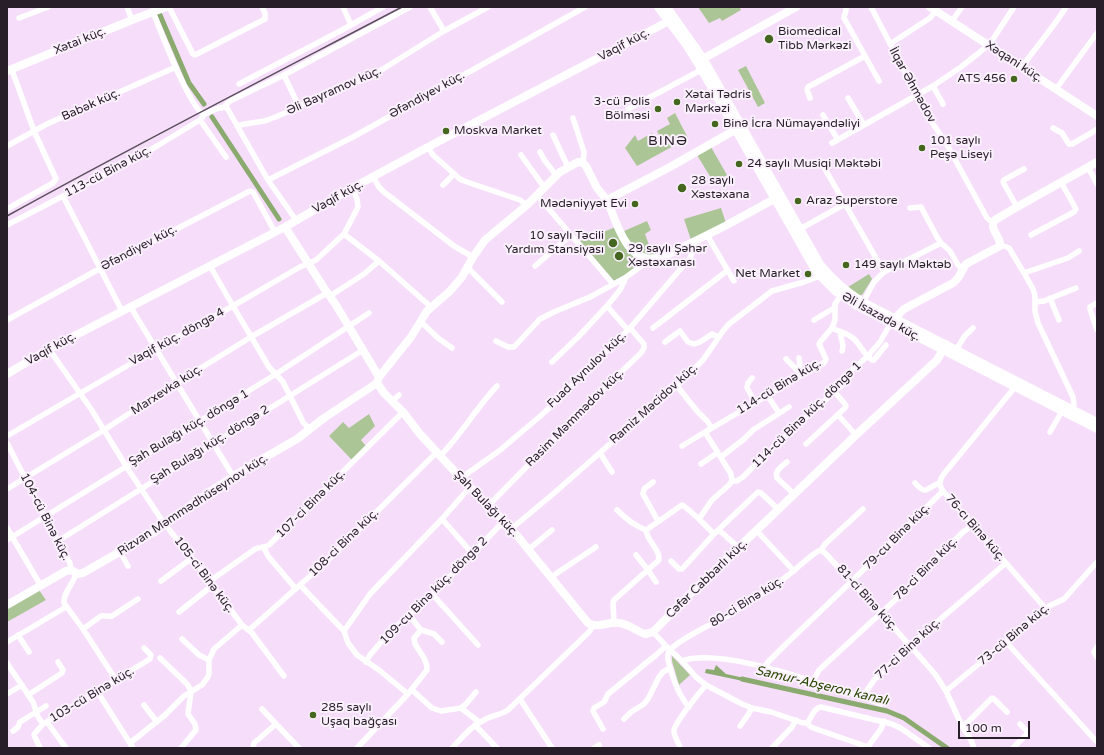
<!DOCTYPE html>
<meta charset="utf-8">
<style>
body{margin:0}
#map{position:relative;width:1104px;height:755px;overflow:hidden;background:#f6defb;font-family:"Varela Round",sans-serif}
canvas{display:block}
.frame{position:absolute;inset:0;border:8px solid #271e29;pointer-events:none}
.scale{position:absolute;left:958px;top:721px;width:72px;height:18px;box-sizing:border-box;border:2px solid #271e29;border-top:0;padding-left:5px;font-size:12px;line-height:14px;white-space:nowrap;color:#271e29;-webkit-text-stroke:3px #fbf1fd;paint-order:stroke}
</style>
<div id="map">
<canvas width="1104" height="755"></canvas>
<div class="frame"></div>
<div class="scale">100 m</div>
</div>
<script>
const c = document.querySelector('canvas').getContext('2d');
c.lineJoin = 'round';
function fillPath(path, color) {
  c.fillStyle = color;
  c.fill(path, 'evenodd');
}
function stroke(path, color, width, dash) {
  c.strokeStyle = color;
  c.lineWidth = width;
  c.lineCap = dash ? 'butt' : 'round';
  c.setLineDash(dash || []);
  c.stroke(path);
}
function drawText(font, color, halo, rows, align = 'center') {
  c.font = font + ' "Varela Round",sans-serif';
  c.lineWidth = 4;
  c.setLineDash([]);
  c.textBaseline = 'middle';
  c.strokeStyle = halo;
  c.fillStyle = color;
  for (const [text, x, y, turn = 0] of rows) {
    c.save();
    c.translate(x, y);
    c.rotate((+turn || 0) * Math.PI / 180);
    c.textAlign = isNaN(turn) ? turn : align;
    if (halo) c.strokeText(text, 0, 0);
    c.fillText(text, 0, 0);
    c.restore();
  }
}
fillPath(new Path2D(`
 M698,7h44l-2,1 1,2 -19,11 -2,-3 -11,5z
 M746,66l19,37 -7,4 -20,-37z
 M675,113l13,25 -51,28 -12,-18 10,-13 3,6 14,-8 3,6 5,-2 -3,-6 13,-7 -3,-6z
 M711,147l16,28 -13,8 -17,-28z
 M721,208l5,15 -35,17 -7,-21z
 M647,221l4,9 -6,4 4,11 6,-1 3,11c-3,0 -7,1 -10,1 -13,-2 -19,-15 -24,-25z
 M616,227l27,33c-7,10 -19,15 -29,21l-34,-40z
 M869,274l3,5 -10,16h-3l-11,-8z
 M369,414l6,12 -14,14 5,6 -14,14 -23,-24 14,-14 6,6z
 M39,590l7,10 -39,22v-14z
 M672,656l18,19 -11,10 -7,-24z`), '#abc596');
fillPath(new Path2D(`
 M716,665l10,9 23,5 -1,3 -43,-9 1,-4 8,1z`), '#8aaa6f');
stroke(new Path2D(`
 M157,8l32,75 15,21
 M212,117l67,102
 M742,679l145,32 17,7 43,30`), '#8aaa6f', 5);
stroke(new Path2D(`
 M127,7l5,13
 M169,7l24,47 2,1 70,-36v-6l-3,-6
 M343,7l8,18
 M430,7l14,24
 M846,7c1,4 -2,7 -2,11l35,63
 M871,7l46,88 14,26 15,22 41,75 6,5
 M153,12c8,20 35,92 50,102 8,-1 15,-9 24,-6l41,72 28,40
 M19,18l29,-11
 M952,21l10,-14
 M890,44l40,-26 6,-7
 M1022,67c14,-20 31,-39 44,-60
 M284,75l15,32
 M239,84l103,-54 41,-23
 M933,86l10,18
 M1056,89l41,-56
 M810,98l-3,-8 1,-3 57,-31
 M848,98l16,27
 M224,107l6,-6 54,-26 126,-68
 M628,109l73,-39
 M823,115l15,25
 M573,118l11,34 -1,11
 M200,120l26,37
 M237,126c9,-3 18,-3 27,-5 27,-8 51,-24 77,-34 9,-4 19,-6 29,-10l74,-46 44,-24
 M1053,128l9,5 7,11h3l19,-11 6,-4
 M553,135l15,32
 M832,143l101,-57 28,-19 19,-15 8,-7 5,-6 21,-32
 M7,146l40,-22 129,-57
 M428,147l5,8 27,24 4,2 56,19 7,5
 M540,152l5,9 11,14
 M521,155l23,32
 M1088,167l9,17
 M825,169l59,103
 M373,177l6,10 5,5 70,54 19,11
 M268,180l85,-43 232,-130
 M443,185l11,-11
 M352,188l5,11 1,8 -14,27 35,27 52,46
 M537,195l76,89
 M63,196l59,115
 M1017,207l-14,-25 1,-2 20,-11
 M910,208l11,-1 16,30 4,6 9,8 8,14 5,4
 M7,209l46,-26 3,-4 -22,-48 -22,-61
 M7,225l120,-62 30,-17 43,-26 5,-6
 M800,229l45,-25
 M707,235l27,46
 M1031,235l43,-23 2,-3 -15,-27
 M1001,245l8,3 15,25 9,16 2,7v15l3,12 35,74 1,8 -2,4
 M210,266l23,40 36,61 14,15 20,40 6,7
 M535,266l36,-31
 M468,268l34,34
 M1024,273l44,-15 11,-7
 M330,296l34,-22 15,-13
 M1050,298l9,22
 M863,302l11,-20 10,-10 57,-29
 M1036,302l8,-1 32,-13
 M1097,303l-7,4v2l7,21
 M130,306l103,170
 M607,306l21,24
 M7,320l94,-52 149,-77 3,1 22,40
 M814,320l20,-12
 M421,322l17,16 14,10
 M653,328l75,-58
 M832,328c8,4 18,6 23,12 7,7 9,15 17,20h2l12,-15
 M840,332l3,14 -1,5
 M496,341l12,6h6l26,-28 14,-7 36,-15 35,-19 16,-12 5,-8
 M665,342l15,-11 8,11 6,2 6,-2 12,-8 7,3
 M49,349l42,60 35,57 37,56 29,36 50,67 10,8 32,43
 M956,350l8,-13 9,-9
 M786,359l16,16
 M552,362l26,-25 29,-31 13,-16 4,-8 1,-4
 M798,369l2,-4 -1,-7
 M752,378l-4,5 -1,5 8,14
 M1015,387l-72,88c-4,6 -4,10 0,16l103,118
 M767,395l12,18
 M392,401l7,-6
 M838,415l18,20
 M712,428l90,-53 22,-12 2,-4 -1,-2 -6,-13 1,-2 12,-14 3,-8v-16l6,-9
 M1050,432l12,-21
 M7,436l149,-87 77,-43 65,-38 18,-8 28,-26
 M7,443l38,74 25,46 1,7
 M806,444l39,-36 1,-2 -1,-2 -11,-13
 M682,446l23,-14
 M600,453l12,19
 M440,456c21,-21 36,-48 57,-70
 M721,457l23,-18 9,-9 36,-23
 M787,462c-5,4 -13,9 -10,16l18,17
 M701,464l16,-11
 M461,478l38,-27 46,-39 85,-84 60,-70 2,-5 -3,-9
 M732,481h5l6,-4 23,-23 76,-69 5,-11 20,-17 13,-15 10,-18
 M653,482l-9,7 -1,5 15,27
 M915,483c13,14 10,4 25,0
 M7,489l97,-59 58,-38 89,-55 76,-44
 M489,505l103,-105 49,-47 3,-5v-4l-14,-16
 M617,510c8,8 18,16 29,20
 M442,519l30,34
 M699,519l15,15
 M7,528l34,58
 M511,529l42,-35 58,-51 32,-26 34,-31 26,-26 20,-29 6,-7 43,-33 32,-9 16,-6
 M719,530l20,18
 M757,531l37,40
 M7,540l269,-166 93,-61
 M58,541l305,-191
 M264,548l4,8 28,33
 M529,549l23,-19
 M821,550l4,3 56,60 54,61 11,17 16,35 9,14 3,8
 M821,550l4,-6 38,-35
 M120,552l8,14
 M636,555l12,15 8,12
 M671,561l8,8h3l32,-35 44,-42 3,1 18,17
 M76,574c-3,10 -13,19 -12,29l19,26 33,51
 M551,577l45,-30
 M161,581l31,-23
 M210,581l45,-32c5,-2 9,-1 14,-4l134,-133
 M300,585l44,46 4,12 9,12 22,15 29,24
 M433,595l45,50
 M179,612l34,-27
 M614,623l-1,-20 1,-3 45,-40c1,-11 -12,-19 -13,-30l3,-2 33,-23 2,1 15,13 13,-19 17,-15 3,-4 -1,-7 -26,-42 7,-4 -5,-7 -10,-10 -20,-25
 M83,629l18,-13c3,-1 7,1 11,0l26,-17
 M249,630l78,-69 110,-109
 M421,630l13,4 8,8
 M344,631l26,-37 72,-75 28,-32
 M653,632l13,14 14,13 16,18 10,8 36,19 10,4 19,4 32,11h4
 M18,635l11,17
 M182,639l17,16 10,5
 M7,642l59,-35
 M1006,642l91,100
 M1097,647l-3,5 3,5
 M160,658l27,26 3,5 1,3 -3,22 7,10 1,6 -15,18
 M682,661c34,-12 109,13 143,24 12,3 24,9 36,11l5,-4 8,-12 35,-34 97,-83
 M366,662l4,-7 17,-20 51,-46 66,-68
 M7,663l26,39 5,15 5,7 107,-65 1,-4 -7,-7
 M764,667l5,-6 17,-17 66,-63 91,-90
 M813,681l6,-11 87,-80 57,-58 10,-7
 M412,690l20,18 9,3 20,-3 5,-4 10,-12
 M97,691l36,57
 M946,691l103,-85 15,-7 33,-37
 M7,694l15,-9
 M28,695l34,-22 1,-3 -5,-8
 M863,695l7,5 11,4
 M520,699l32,49
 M144,705l13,17
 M689,707c-3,-3 -5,-6 -7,-10 -5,-7 -16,-36 -14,-43 2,-11 50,-33 61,-39 20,-12 40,-25 58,-39 9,-6 26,-24 34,-26
 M461,708l18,14
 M262,709l14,15 23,24
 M624,719l7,-7 13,-8 4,-5 11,-22 4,-5 7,-4
 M47,722l19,26
 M807,723c5,-5 6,-15 14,-16l71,17 10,5 27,19
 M807,723l4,4 5,2 52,18
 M475,725l22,23
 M740,726l8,-11 4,-7
 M962,726l6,-4 24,-24 2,1 13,13
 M603,729l-10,-18 1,-3 10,-6 4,-8 48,-39 10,-9
 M13,731l5,-4 2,-5 26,-16
 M130,743l35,-28 19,-19 18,-11 6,-8 1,-3v-14l5,-11 28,-24
 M40,748l-6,-13 1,-2 8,-9
 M253,748l1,-5 22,-19
 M357,748l51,-54 19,-24v-4l-3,-8 -9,-14 -1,-6 7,-8 -12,-15
 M452,748c10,-10 19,-22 32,-28 7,-4 16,-5 24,-10l81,-78 4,-6
 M594,748l5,-3
 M680,748c-1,-6 -7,-12 -6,-18 2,-9 25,-37 32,-45
 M772,748l20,-21 4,-7
 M867,748l14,-19 3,-8
 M1013,748l14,-14v-3l-7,-7`), '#fff', 5.5);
stroke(new Path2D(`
 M658,7l27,36 12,19 117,206 6,8 15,15 13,9 9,6 240,123
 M667,7l36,51 117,206c13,16 25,27 43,38l234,120
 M930,7l167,109
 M699,61l97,-54
 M7,71l125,-51 34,-13
 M607,200c8,18 17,54 39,58 7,2 15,-1 21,-3l58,-29 53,-29
 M285,227l39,61 12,17 43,72
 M897,319l2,-5 5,-5 49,-26 5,-5 8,-14 34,-18c2,-9 -12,-16 -5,-26l22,-13 80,-45
 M7,374l42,-25 236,-122 67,-39 76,-41 241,-126
 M377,383l7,10 19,19 17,22 36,39 41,41 22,24 69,85c11,6 20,-2 31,0 10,1 17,8 26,11l8,-2 36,-37 167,-160 81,-75 9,-16
 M7,605l59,-34 5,-1 7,4 5,-1 73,-42 18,-14 40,-28 31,-20 52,-30 27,-21 53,-35 2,-6 32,-40 16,-26 23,-20 12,-14 11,-20 12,-17 42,-35 33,-33 18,-10 5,1 3,3 11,22 10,12 63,-33 72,-41`), '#fff', 8);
stroke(new Path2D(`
 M7,216c130,-72 263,-140 395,-209`), '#5c4f5e', 1.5);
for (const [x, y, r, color] of [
 [769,39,5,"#44661e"],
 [1014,79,4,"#44661e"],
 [677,102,4,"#44661e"],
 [658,109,4,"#44661e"],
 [715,124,4,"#44661e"],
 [446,131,4,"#44661e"],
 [922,148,4,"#44661e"],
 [739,164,4,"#44661e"],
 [682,188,5,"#44661e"],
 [798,201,4,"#44661e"],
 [635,204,4,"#44661e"],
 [613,243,5,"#44661e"],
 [619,256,5,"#44661e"],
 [846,265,4,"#44661e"],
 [808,274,4,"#44661e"],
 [313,715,4,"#44661e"]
]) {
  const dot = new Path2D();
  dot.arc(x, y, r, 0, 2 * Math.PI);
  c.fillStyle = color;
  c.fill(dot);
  stroke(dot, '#fbf1fd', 1.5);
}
drawText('12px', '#271e29', '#fbf1fd', [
 ["Biomedical",778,32],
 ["Tibb Mərkəzi",778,46],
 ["ATS 456",1006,79,"right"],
 ["Xətai Tədris",685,95],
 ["Mərkəzi",685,109],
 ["3-cü Polis",650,102,"right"],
 ["Bölməsi",650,116,"right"],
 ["Binǝ İcra Nümayəndəliyi",723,124],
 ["Moskva Market",454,131],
 ["101 saylı",930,141],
 ["Peşə Liseyi",930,155],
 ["24 saylı Musiqi Məktəbi",747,164],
 ["28 saylı",691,181],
 ["Xəstəxana",691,195],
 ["Araz Superstore",806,201],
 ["Mədəniyyət Evi",627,204,"right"],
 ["10 saylı Təcili",604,236,"right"],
 ["Yardım Stansiyası",604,250,"right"],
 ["29 saylı Şəhər",628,249],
 ["Xəstəxanası",628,263],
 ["149 saylı Məktəb",854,265],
 ["Net Market",800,274,"right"],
 ["285 saylı",321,708],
 ["Uşaq bağçası",321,722]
], 'left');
drawText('12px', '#271e29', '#fbf1fd', [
 ["Xətai küç.",80,41,-22],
 ["Vaqif küç.",624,45,-28],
 ["Xəqani küç.",1014,62,33],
 ["İlqar Əhmədov",912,85,61],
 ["Əli Bayramov küç.",334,91,-24],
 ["Əfəndiyev küç.",427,95,-29],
 ["Babək küç.",91,105,-24],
 ["113-cü Binə küç.",108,172,-28],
 ["Vaqif küç.",338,197,-29],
 ["Əfəndiyev küç.",139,248,-28],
 ["Əli İsazadə küç.",881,317,29],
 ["Vaqif küç. döngə 4",177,337,-29],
 ["Vaqif küç.",51,349,-29],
 ["Fuad Aynulov küç.",587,370,-44],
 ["114-cü Binə küç.",779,387,-31],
 ["Marxevka küç.",167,390,-33],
 ["Ramiz Məcidov küç.",654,404,-42],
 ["114-cü Binə küç. döngə 1",807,415,-44],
 ["Rasim Məmmədov küç.",575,418,-45],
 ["Şah Bulağı küç. döngə 1",189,428,-31],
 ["Şah Bulağı küç. döngə 2",210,445,-32],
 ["107-ci Binə küç.",311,504,-45],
 ["Şah Bulağı küç.",486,504,46],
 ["Rizvan Məmmədhüseynov küç.",193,505,-33],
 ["104-cü Binə küç.",45,517,63],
 ["76-cı Binə küç.",975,528,49],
 ["79-cu Binə küç.",897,537,-45],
 ["108-ci Binə küç.",344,543,-44],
 ["78-ci Binə küç.",926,569,-45],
 ["105-ci Binə küç.",204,575,53],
 ["Cəfər Cabbarlı küç.",707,579,-44],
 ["109-cu Binə küç. döngə 2",434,591,-45],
 ["81-ci Binə küç.",867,598,48],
 ["80-ci Binə küç.",747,602,-32],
 ["73-cü Binə küç.",1014,635,-40],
 ["77-ci Binə küç.",908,649,-43],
 ["103-cü Binə küç.",92,695,-31]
]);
drawText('italic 13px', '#2a4704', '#fbf1fd', [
 ["Samur-Abşeron kanalı",822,686,13]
]);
c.letterSpacing = '1px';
drawText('14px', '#271e29', '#fbf1fd', [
 ["BINƏ",668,141]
]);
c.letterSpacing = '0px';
</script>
